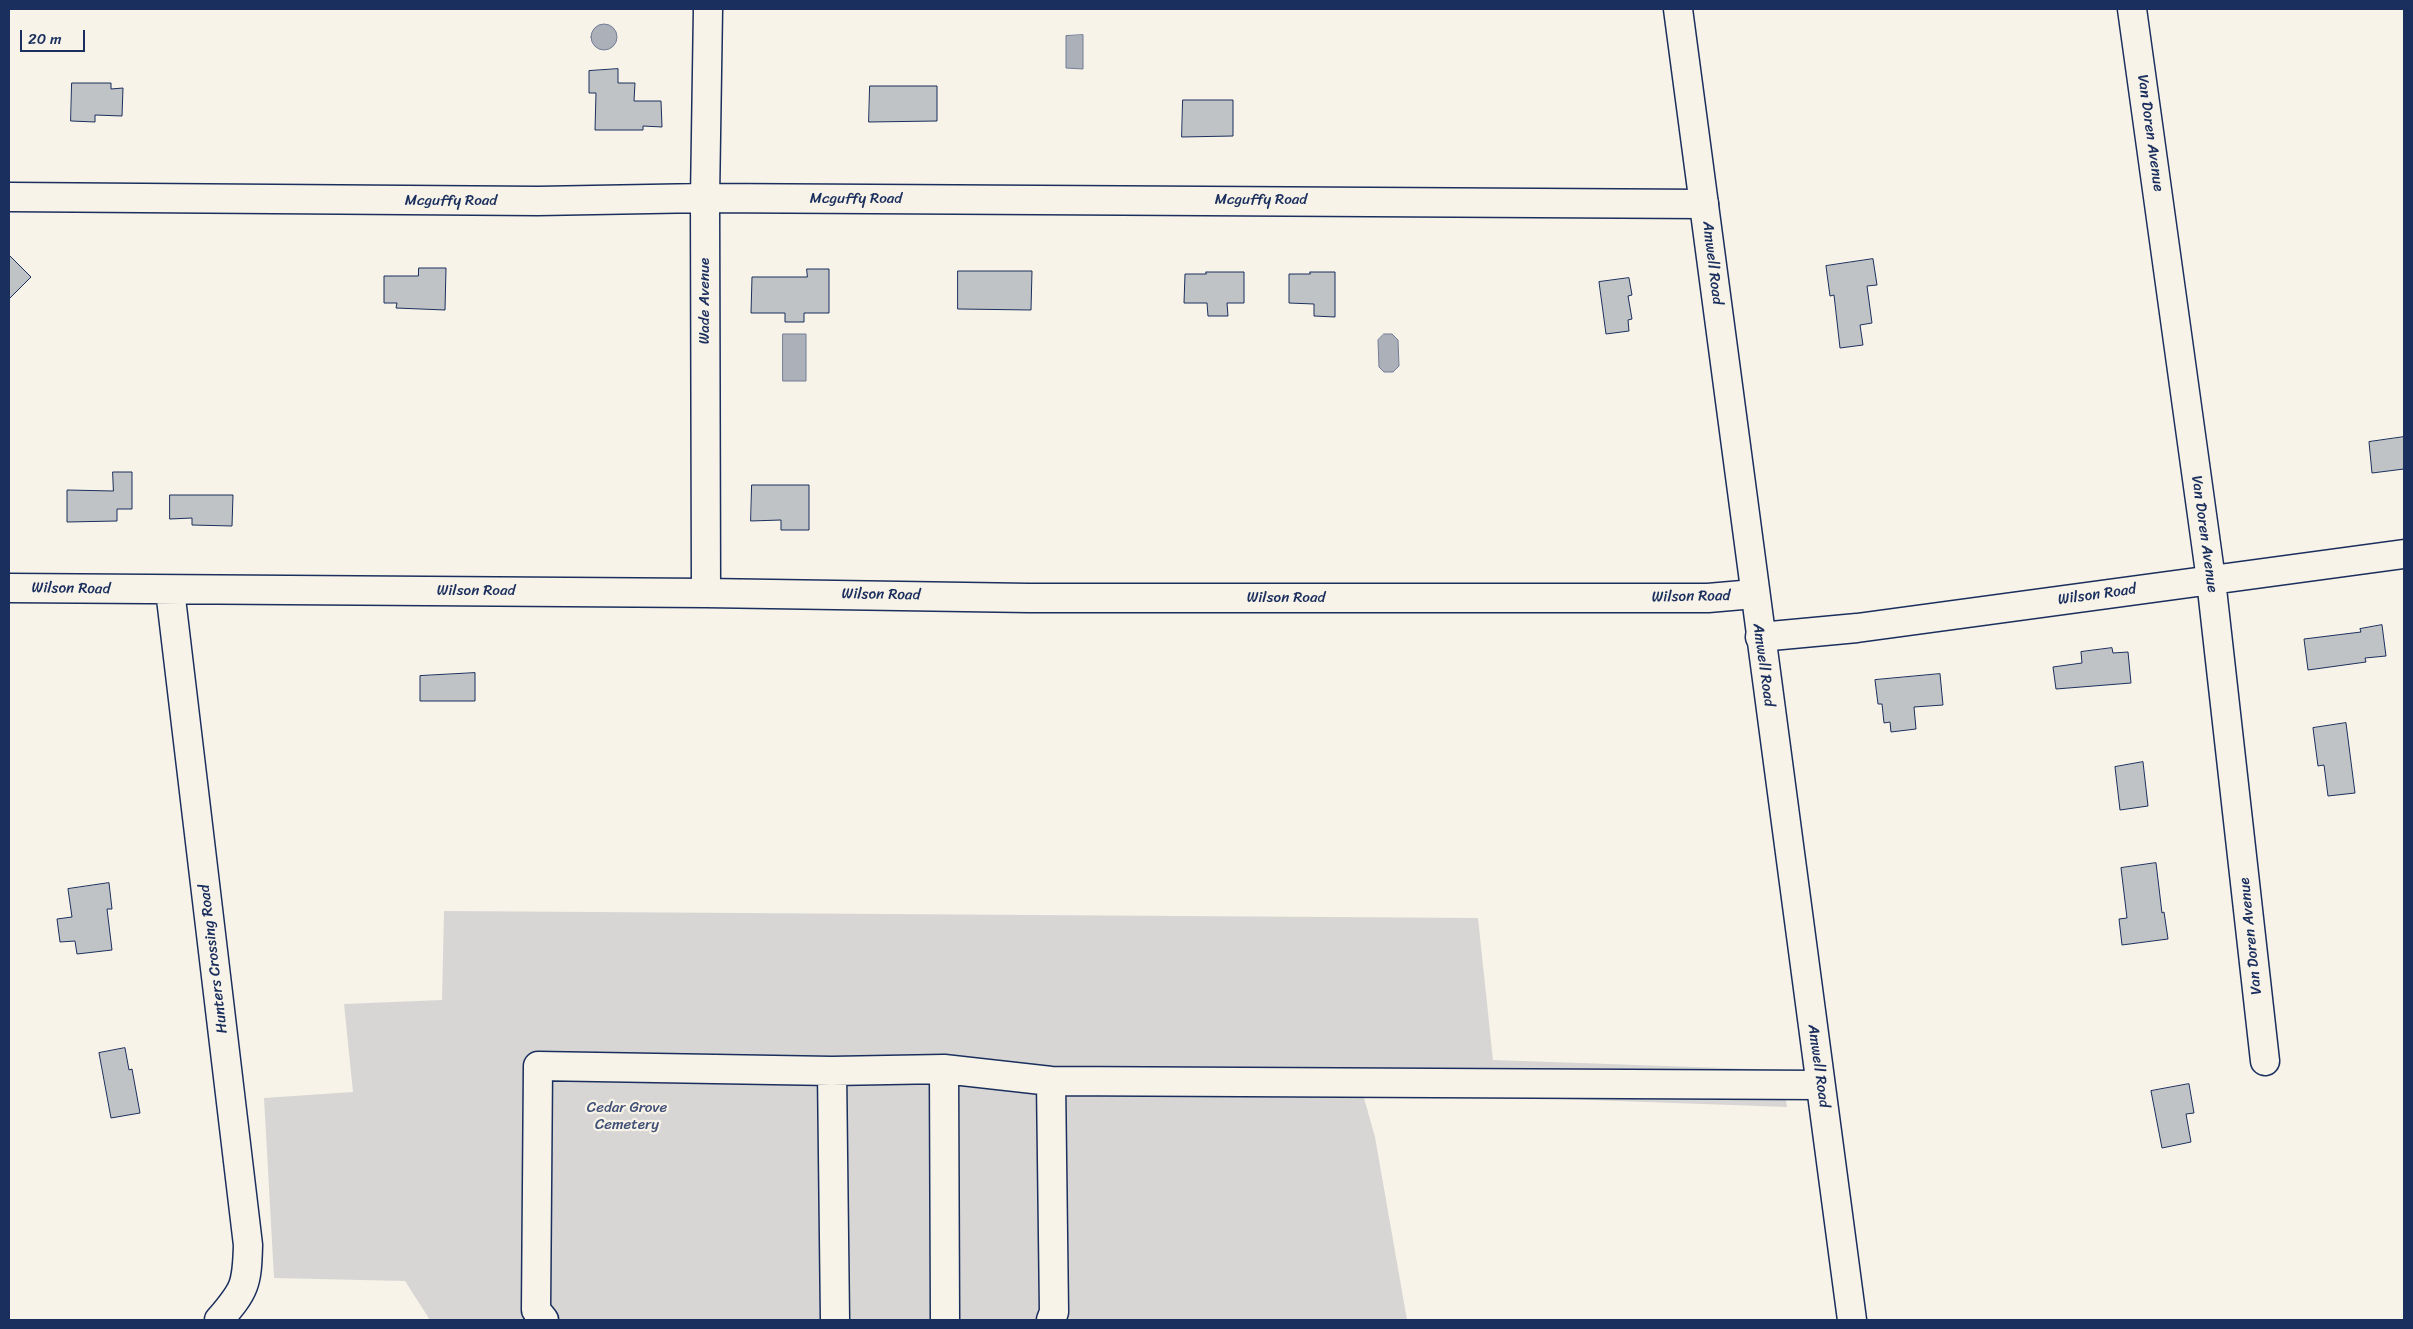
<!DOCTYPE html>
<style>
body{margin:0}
#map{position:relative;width:2413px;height:1329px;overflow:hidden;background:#f7f3e8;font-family:Sriracha,sans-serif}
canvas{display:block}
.frame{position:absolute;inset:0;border:10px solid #1b2f5e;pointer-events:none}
.scale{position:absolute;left:20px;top:30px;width:65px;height:22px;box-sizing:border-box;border:2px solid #1b2f5e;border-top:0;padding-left:6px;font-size:15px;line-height:18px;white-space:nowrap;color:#1b2f5e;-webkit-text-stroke:4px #f7f3e8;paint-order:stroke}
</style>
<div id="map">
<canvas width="2413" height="1329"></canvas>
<div class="frame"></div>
<div class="scale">20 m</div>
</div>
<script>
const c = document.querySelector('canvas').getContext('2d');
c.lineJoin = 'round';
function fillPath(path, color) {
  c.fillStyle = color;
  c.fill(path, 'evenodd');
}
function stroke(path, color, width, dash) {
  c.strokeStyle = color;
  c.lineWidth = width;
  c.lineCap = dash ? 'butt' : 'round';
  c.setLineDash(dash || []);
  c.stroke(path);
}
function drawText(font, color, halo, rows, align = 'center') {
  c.font = font + ' Sriracha,sans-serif';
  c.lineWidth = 4.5;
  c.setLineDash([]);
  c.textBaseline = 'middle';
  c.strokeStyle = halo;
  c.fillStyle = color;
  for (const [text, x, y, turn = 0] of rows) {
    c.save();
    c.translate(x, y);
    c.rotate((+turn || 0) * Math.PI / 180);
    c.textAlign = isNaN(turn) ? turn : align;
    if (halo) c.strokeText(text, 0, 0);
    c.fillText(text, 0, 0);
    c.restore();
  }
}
fillPath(new Path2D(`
 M444,911l1034,7 15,142 289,10 5,37 -310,-11 -113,2 11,39 32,183h-977l-25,-39 -131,-3 -10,-180 89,-6 -9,-88 98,-4z`), '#d7d6d4');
const water = new Path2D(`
 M591 37a13 13 0 1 1 26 0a13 13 0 1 1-26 0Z
 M1083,35v34l-17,-1v-32z
 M783,334h23v47h-23z
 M1384,334h8l6,6 1,26 -6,6h-9l-5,-5 -1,-27z`);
fillPath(water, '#acb0b9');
stroke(water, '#727c95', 1);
const building = new Path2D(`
 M618,69v14h17l-1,18h27l1,26 -19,-1v4h-48l1,-37h-7v-22z
 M72,83h39v6l12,-1 -1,28 -27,-1v7l-24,-1z
 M870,86h67v35l-68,1z
 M1183,100h50v36l-51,1z
 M9,255l22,22 -22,22z
 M1873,259l4,26 -10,1 5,37 -12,2 3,20 -23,3 -6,-53 -4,1 -4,-30z
 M419,268h27l-1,42 -49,-2 1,-5h-13v-27h34z
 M807,269h22v44h-25v9h-19v-9h-34l1,-36h55z
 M958,271h74l-1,39 -73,-1z
 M1206,272h38v31h-17l1,13h-20l-1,-13h-23l1,-29h21z
 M1310,272h25v45l-21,-1v-12l-25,-1v-29h21z
 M1629,278l3,17 -4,1 4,23 -4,1 1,11 -23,3 -7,-52z
 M2404,437v32l-32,4 -3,-31z
 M113,472h19v37h-15v12l-50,1v-32l46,1z
 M752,485h57v45h-28v-10l-30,1z
 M170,495h63l-1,31 -40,-1v-7l-22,1z
 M2382,625l4,31 -21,2 1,4 -58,8 -4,-31 57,-7 -1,-3z
 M2112,648l1,5 15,-1 3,31 -75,6 -3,-22 29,-4 -1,-11z
 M475,673v28h-55v-25z
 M1940,674l3,31 -29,2 2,22 -25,3 -1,-10 -6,1 -2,-19h-4l-3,-24z
 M2346,723l9,70 -27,3 -4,-31 -6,1 -5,-38z
 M2143,762l5,44 -28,4 -5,-43z
 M2156,863l6,50 2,-1 4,27 -46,6 -3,-26 8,-1 -6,-50z
 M109,883l3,26h-5l5,41 -35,4 -2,-13 -15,1 -3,-23 15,-2 -4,-28z
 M125,1048l4,22 3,-1 8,44 -29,5 -12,-65z
 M2189,1084l5,29 -8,1 5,28 -29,6 -11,-57z`);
fillPath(building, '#c0c3c5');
stroke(building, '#1b2f5e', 1);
const minor = new Path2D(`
 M2132,9l79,571 54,481
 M9,197l529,4 167,-3 999,6
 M9,588l697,5 323,5h679l46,-4
 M170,590l78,655c-1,40 -3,45 -29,75
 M706,593l-1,-395 3,-189
 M1760,637l97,-9 547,-74
 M944,1069l1,251
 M832,1071l3,249
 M544,1320l-8,-10 2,-244 294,5 112,-2 107,12 769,4
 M1051,1320l3,-8 -3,-231`);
const major = new Path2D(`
 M1678,9l174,1311`);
stroke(minor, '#1b2f5e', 31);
stroke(major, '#1b2f5e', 31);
stroke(minor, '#f7f3e8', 28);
stroke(major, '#f7f3e8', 28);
drawText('15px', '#1b2f5e', '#f7f3e8', [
 ["Van Doren Avenue",2150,133,82],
 ["Mcguffy Road",856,199],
 ["Mcguffy Road",1261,200],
 ["Mcguffy Road",451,201],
 ["Amwell Road",1712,263,83],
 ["Wade Avenue",705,301,-90],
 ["Van Doren Avenue",2204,534,82],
 ["Wilson Road",71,589,1],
 ["Wilson Road",476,591],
 ["Wilson Road",881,595,1],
 ["Wilson Road",2097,595,-8],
 ["Wilson Road",1691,597,-1],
 ["Wilson Road",1286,598],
 ["Amwell Road",1763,665,82],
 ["Van Doren Avenue",2251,936,-96],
 ["Hunters Crossing Road",214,959,-97],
 ["Amwell Road",1818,1066,82]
]);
drawText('15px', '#415076', '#f7f3e8', [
 ["Cedar Grove",627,1108],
 ["Cemetery",627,1125]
]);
</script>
